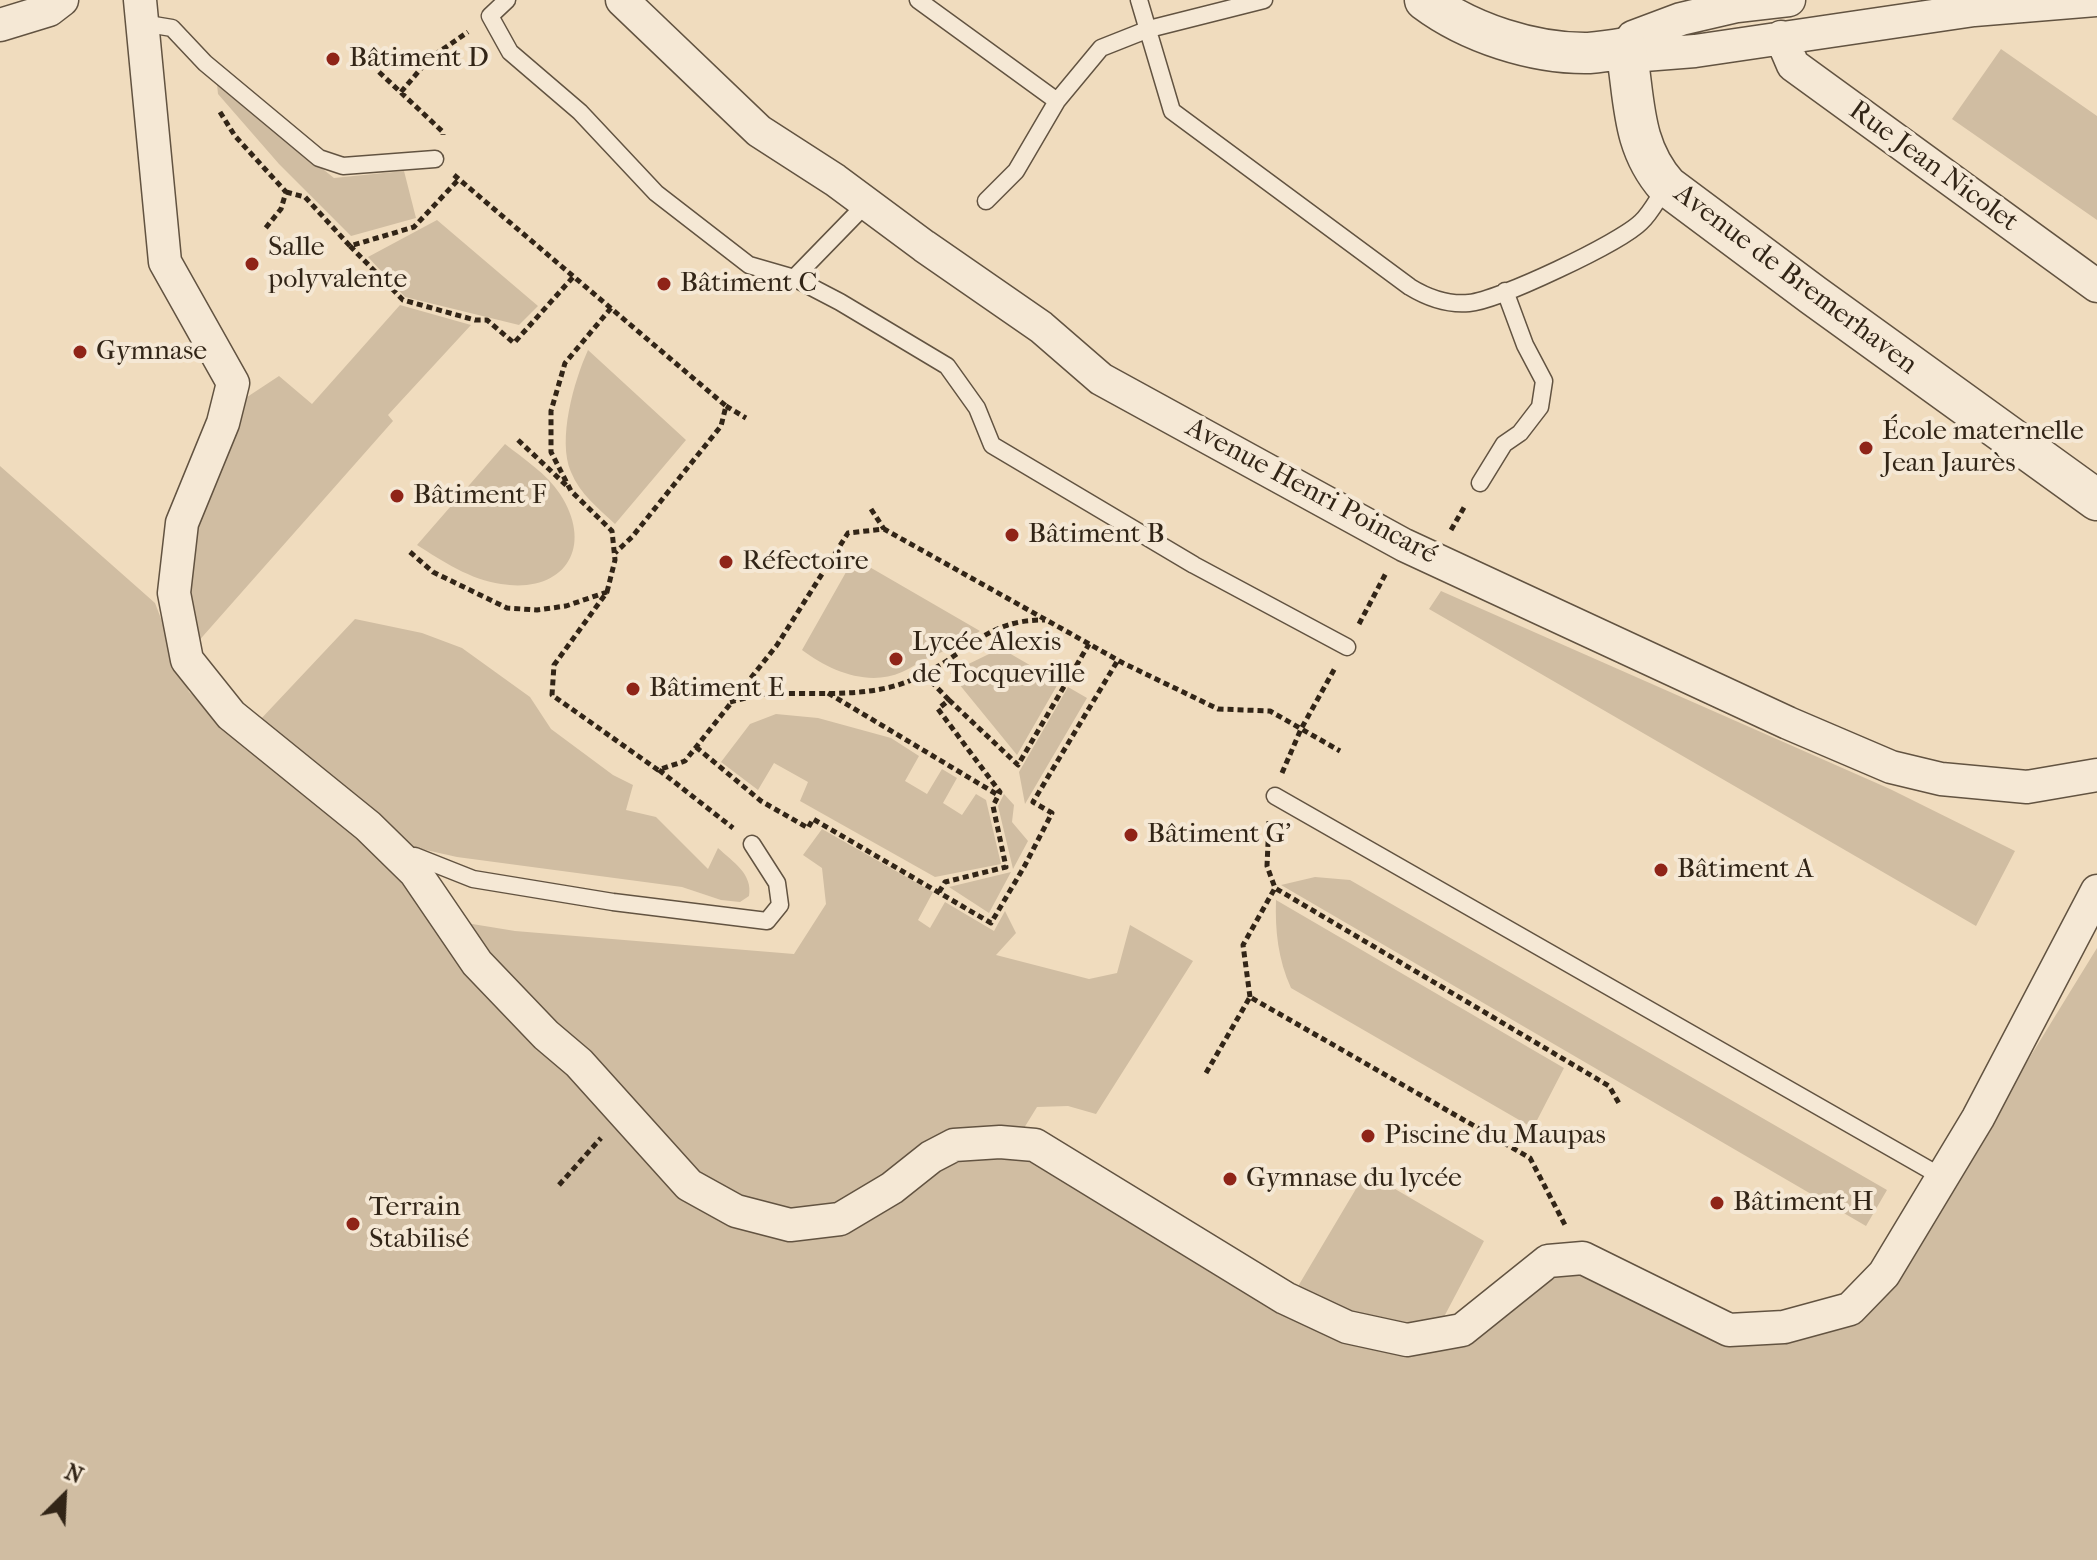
<!DOCTYPE html>
<meta charset="utf-8">
<style>
body{margin:0}
#map{position:relative;width:2097px;height:1560px;overflow:hidden;background:#f0dcbe;font-family:"IM FELL French Canon",serif}
canvas{display:block}
.north{position:absolute;left:24px;top:1456px;width:80px;height:80px;-webkit-text-stroke:6px #f5e8d5;paint-order:stroke;rotate:24deg;font-size:22px;font-weight:700;line-height:32px;text-align:center;color:#322517}
.north::after{content:'';display:block;margin:auto;width:28px;height:36px;background:#322517;clip-path:polygon(50% 0,100% 100%,50% 72%,0 100%)}
</style>
<div id="map">
<canvas width="2097" height="1560"></canvas>
<div class="north">N</div>
</div>
<script>
const c = document.querySelector('canvas').getContext('2d');
c.lineJoin = 'round';
function fillPath(path, color) {
  c.fillStyle = color;
  c.fill(path, 'evenodd');
}
function stroke(path, color, width, dash) {
  c.strokeStyle = color;
  c.lineWidth = width;
  c.lineCap = dash ? 'butt' : 'round';
  c.setLineDash(dash || []);
  c.stroke(path);
}
function drawText(font, color, halo, rows, align = 'center') {
  c.font = font + ' "IM FELL French Canon",serif';
  c.lineWidth = 8;
  c.setLineDash([]);
  c.textBaseline = 'middle';
  c.strokeStyle = halo;
  c.fillStyle = color;
  for (const [text, x, y, turn = 0] of rows) {
    c.save();
    c.translate(x, y);
    c.rotate((+turn || 0) * Math.PI / 180);
    c.textAlign = isNaN(turn) ? turn : align;
    if (halo) c.strokeText(text, 0, 0);
    c.fillText(text, 0, 0);
    c.restore();
  }
}
fillPath(new Path2D(`
 M2001,49l96,67v104l-145,-101z
 M217,84l117,94 70,-7 12,47 -65,18 -72,-72 -61,-70z
 M437,220l101,86 -19,19 -114,-28 -37,-40z
 M400,305l71,20 -83,90 5,6 -197,223 -11,-79 11,-53 42,-109 41,-27 33,28z
 M588,350l98,90 -71,84c-17,-16 -35,-30 -44,-52 -14,-32 3,-91 17,-122z
 M505,444c19,15 42,30 55,50 35,54 4,100 -59,90 -30,-4 -59,-23 -84,-39z
 M0,466l155,137 34,89 199,164 277,320 137,59 146,-79 72,-5 386,203 158,-89 200,73 135,-68 198,-322v612h-2097z
 M854,558l126,73c-17,11 -32,19 -50,26 -10,4 -18,11 -28,15 -34,15 -72,-1 -100,-22z
 M1441,591l449,198 125,62 -39,75 -547,-317z
 M355,619l67,14 40,15 68,49 21,32 62,46 20,10 -7,25 30,7 52,52 10,-21c15,14 35,26 31,48l-9,6 -19,-2 -39,-13 -225,-30 -49,-11 -149,-125z
 M1009,653l50,29 -42,73 -67,-82 39,-19z
 M1068,687l19,11 -62,106 -6,-32z
 M776,714l42,4 73,20 28,18 -14,25 22,13 15,-25 15,9 -14,25 19,12 14,-21 10,6 15,64 -66,13 -135,-76 8,-19 -34,-19 -16,27 -37,-28 29,-38z
 M1004,794l10,11 -2,17 16,19 -15,28 -15,-63z
 M822,829l111,63 -15,28 12,8 15,-26 49,29 11,-20 11,22 -20,22 93,24 28,-6 13,-48 63,36 -97,153 -28,-8 -31,1 -16,26 -164,69 -43,12 -52,-5 -58,-26 -250,-262 61,10 279,23 32,-50 -4,-36 -19,-13z
 M1011,872l-22,41 -40,-26z
 M1315,877l35,3 537,310 -21,36 -585,-341z
 M1276,900l288,168 -31,60 -242,-140c-13,-29 -16,-57 -15,-88z
 M1366,1172l118,69 -48,91 -29,8 -110,-52z`), '#d0bda2');
const service = new Path2D(`
 M507,0l-17,16 20,36 70,60 76,81 93,72 45,13 73,-75
 M918,0l139,101 -41,70 -30,30
 M1139,0l33,111 238,176c18,11 37,18 59,16 28,-2 151,-60 172,-81 10,-9 17,-24 25,-35
 M142,23l30,5 33,35 114,95 24,8 92,-7
 M1057,101l44,-53 48,-19 115,-29
 M794,278l46,24 107,64 30,42 15,37 202,120 153,82
 M1480,483l24,-39 16,-11 20,-26 4,-26 -19,-36 -20,-54
 M1275,796l667,381
 M408,858l7,-2 58,23 140,23 154,19 13,-16 -3,-22 -25,-39`);
const minor = new Path2D(`
 M140,0l25,262 68,121 -10,40 -41,100 -8,70 13,67 44,55 137,111 47,46 62,91 69,72 33,28 110,122 47,26 54,14 50,-6 52,-31 39,-31 23,-12 46,-3 35,3 250,153 62,29 60,13 55,-10 86,-69 35,-3 146,72 55,-3 66,-18 34,-35 94,-156 119,-227
 M622,0l137,131 76,49 89,66 117,81 60,52 303,166 384,178 103,44 50,12 86,8 70,-12
 M1789,0l-52,6 -56,13 -48,18 -7,11 18,7 51,-4 279,-41 123,-10
 M0,25l49,-15 13,-10
 M1781,37l12,28 304,221`);
const tertiary = new Path2D(`
 M1425,0c44,33 109,54 164,53 12,-1 25,-3 37,-5 9,52 5,97 41,138l146,109 284,205`);
stroke(service, '#625341', 19);
stroke(minor, '#625341', 35);
stroke(tertiary, '#625341', 43);
stroke(new Path2D(`
 M379,72l64,60v3
 M401,92l29,-34 38,-26
 M220,112l15,24 51,56 -5,17 -17,21
 M454,175l272,231 -5,20 -89,111 -17,16
 M286,192l19,5 45,49 64,-19 45,-48
 M350,246l53,54 72,20h12l27,23 60,-67
 M726,406l20,12
 M518,440l49,46
 M871,509l13,20
 M1451,530l15,-26
 M410,552l23,20 74,36 30,2 29,-4 41,-14 -53,73 -2,30 106,75 27,-9 92,-116 71,-112 36,-4 239,134 95,46 52,2 70,40
 M607,592l8,-32 -3,-29 -41,-40 -20,-39v-41l14,-48 46,-55
 M1359,624l27,-51
 M924,674l25,26
 M828,693l170,102
 M730,702c13,-3 28,-8 42,-8 48,-2 102,5 146,-17 49,-22 67,-58 127,-57
 M696,747l65,54 47,27 5,-9 178,104 33,-56 28,-54 -19,-11 85,-142
 M659,770l74,58
 M1282,773l19,-44 34,-61
 M1269,821l-2,45 8,22 334,198 11,19
 M939,892l6,-10 61,-15 -13,-61 7,-14 -62,-83 11,-9 69,65 71,-121
 M1250,997l-7,-52 32,-57
 M1206,1073l44,-76 280,161 35,67
 M559,1185l42,-47`), '#322517', 5, [6, 4]);
stroke(service, '#f5e8d5', 16);
stroke(minor, '#f5e8d5', 32);
stroke(tertiary, '#f5e8d5', 40);
for (const [x, y, r, color] of [
 [333,59,8,"#8f2418"],
 [252,264,8,"#8f2418"],
 [664,284,8,"#8f2418"],
 [80,352,8,"#8f2418"],
 [1866,448,8,"#8f2418"],
 [397,496,8,"#8f2418"],
 [1012,535,8,"#8f2418"],
 [726,562,8,"#8f2418"],
 [896,659,8,"#8f2418"],
 [633,689,8,"#8f2418"],
 [1131,835,8,"#8f2418"],
 [1661,870,8,"#8f2418"],
 [1368,1136,8,"#8f2418"],
 [1230,1179,8,"#8f2418"],
 [1717,1203,8,"#8f2418"],
 [353,1224,8,"#8f2418"]
]) {
  const dot = new Path2D();
  dot.arc(x, y, r, 0, 2 * Math.PI);
  c.fillStyle = color;
  c.fill(dot);
  stroke(dot, '#f5e8d5', 3);
}
drawText('28px', '#322517', '#f5e8d5', [
 ["Bâtiment D",349,59],
 ["Salle",268,248],
 ["polyvalente",268,280],
 ["Bâtiment C",680,284],
 ["Gymnase",96,352],
 ["École maternelle",1882,432],
 ["Jean Jaurès",1882,464],
 ["Bâtiment F",413,496],
 ["Bâtiment B",1028,535],
 ["Réfectoire",742,562],
 ["Lycée Alexis",912,643],
 ["de Tocqueville",912,675],
 ["Bâtiment E",649,689],
 ["Bâtiment G'",1147,835],
 ["Bâtiment A",1677,870],
 ["Piscine du Maupas",1384,1136],
 ["Gymnase du lycée",1246,1179],
 ["Bâtiment H",1733,1203],
 ["Terrain",369,1208],
 ["Stabilisé",369,1240]
], 'left');
drawText('28px', '#322517', '#f5e8d5', [
 ["Rue Jean Nicolet",1933,167,36],
 ["Avenue de Bremerhaven",1795,280,37],
 ["Avenue Henri Poincaré",1311,492,28]
]);
</script>
